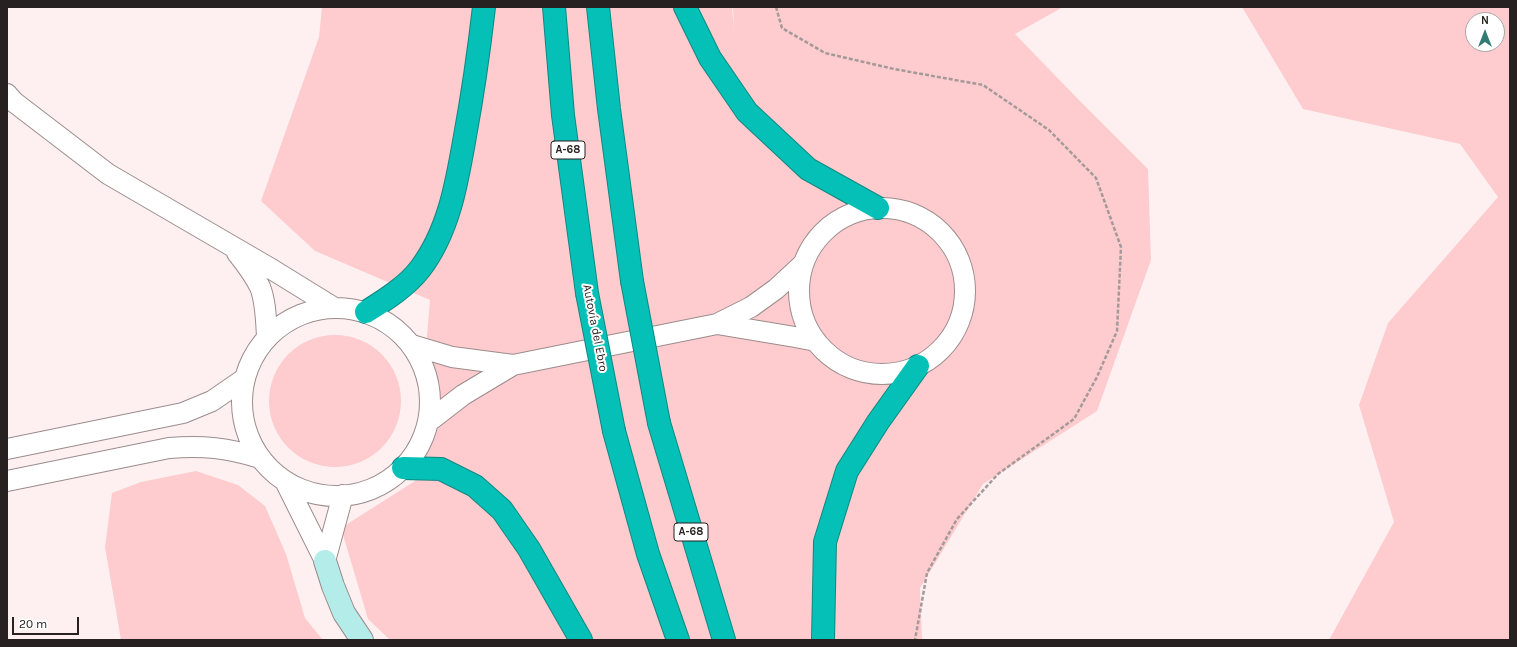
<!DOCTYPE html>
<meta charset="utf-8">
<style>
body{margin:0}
#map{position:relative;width:1517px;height:647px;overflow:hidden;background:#fef0f0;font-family:Karla,sans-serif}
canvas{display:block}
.frame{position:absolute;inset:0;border:8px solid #272121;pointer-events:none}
.north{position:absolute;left:1465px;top:12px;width:40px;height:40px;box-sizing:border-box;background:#fff;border:1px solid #a9a6a6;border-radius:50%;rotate:0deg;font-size:11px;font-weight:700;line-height:16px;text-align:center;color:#272121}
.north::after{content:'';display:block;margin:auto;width:14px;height:18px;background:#327a75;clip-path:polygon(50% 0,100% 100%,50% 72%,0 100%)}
.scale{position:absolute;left:12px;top:617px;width:67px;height:18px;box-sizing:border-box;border:2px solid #272121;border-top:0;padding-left:5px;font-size:12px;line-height:14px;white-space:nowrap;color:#272121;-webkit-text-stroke:3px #fff;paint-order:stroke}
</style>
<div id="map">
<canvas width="1517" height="647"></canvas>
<div class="frame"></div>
<div class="north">N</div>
<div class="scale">20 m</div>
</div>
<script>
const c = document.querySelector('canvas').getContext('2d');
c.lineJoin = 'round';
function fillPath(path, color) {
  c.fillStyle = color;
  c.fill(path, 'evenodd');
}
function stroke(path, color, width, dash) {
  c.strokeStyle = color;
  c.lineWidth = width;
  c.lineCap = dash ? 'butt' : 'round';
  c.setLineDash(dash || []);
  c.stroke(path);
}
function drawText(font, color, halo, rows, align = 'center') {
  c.font = font + ' Karla,sans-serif';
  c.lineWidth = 4;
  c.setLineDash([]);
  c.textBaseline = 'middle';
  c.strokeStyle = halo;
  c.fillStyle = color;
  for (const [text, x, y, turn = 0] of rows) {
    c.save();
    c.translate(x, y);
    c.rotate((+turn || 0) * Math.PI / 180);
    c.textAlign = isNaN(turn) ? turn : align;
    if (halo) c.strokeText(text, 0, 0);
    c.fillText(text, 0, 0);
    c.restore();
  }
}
fillPath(new Path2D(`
 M322,7h410l2,22 -1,-22h330l-48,27 60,62 73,73 3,91 -54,151 -114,73 -63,104 2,52h-532l-22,-21 -27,-91 74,-47 15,-181 -115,-49 -54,-50 58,-164z
 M1242,7h268v633h-181l65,-118 -35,-117 29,-82 110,-126 -38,-53 -157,-35zM1473,20h24v24h-24z
 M269 401a66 66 0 1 1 132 0a66 66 0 1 1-132 0Z
 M196,471l42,14 27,21 21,48 19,64 18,22h-202l-16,-93 7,-54 29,-11z`), '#feccce');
const street = new Path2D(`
 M7,94l7,8 94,72 165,96 60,37
 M799 291a83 83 0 1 1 166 0a83 83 0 1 1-166 0Z
 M237,253c9,11 17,22 23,34 6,15 6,34 7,50
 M242 402a94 94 0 1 1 188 0a94 94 0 1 1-188 0Z
 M717,324l78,13 21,4
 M412,345l40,12 61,8
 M428,422l35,-27 50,-30 204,-41 34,-17 25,-18 27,-25
 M7,449l176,-36 29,-12 32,-22
 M7,481l162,-33c34,-3 59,0 91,10
 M285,481l40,80
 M325,561l18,-66`);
const secondary = new Path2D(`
 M325,561l8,25 11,27 18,27`);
const highway = new Path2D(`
 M554,7l9,108 24,178
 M598,7l11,102 23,172
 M685,7l25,51 37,54 61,57 70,39
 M366,312c19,-12 40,-25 54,-43 29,-38 37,-87 45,-133 8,-43 14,-86 19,-129
 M659,423l65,217
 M614,431l34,123 30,86
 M403,468l38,1 34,17 27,24 27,39 52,91
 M823,640l2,-98 22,-71 31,-49 40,-56`);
stroke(street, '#9c8c8d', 22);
stroke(secondary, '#9c8c8d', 24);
stroke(highway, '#108882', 24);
stroke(new Path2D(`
 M776,7l6,21 43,25 69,16 89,16 66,45 47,48 25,69 -4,84 -20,46 -23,42 -76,55 -41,45 -30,54 -12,67`), '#a49a9a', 2.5, [4, 2]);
stroke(street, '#fff', 20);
stroke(secondary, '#b4ece9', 22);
stroke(highway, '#04c0b6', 22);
const highwayBridge = new Path2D(`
 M632,281l27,142
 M587,293l27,138`);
stroke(highwayBridge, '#108882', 24, []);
stroke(highwayBridge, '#04c0b6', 22);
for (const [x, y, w] of [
 [568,150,34],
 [691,532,34]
]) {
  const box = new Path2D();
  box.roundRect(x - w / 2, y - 9, w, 18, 3);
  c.fillStyle = '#fff';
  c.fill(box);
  stroke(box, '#272121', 1);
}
drawText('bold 11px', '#272121', null, [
 ["A-68",568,150],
 ["A-68",691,532]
]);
drawText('12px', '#272121', '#fff', [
 ["Autovía del Ebro",595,328,79]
]);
</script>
